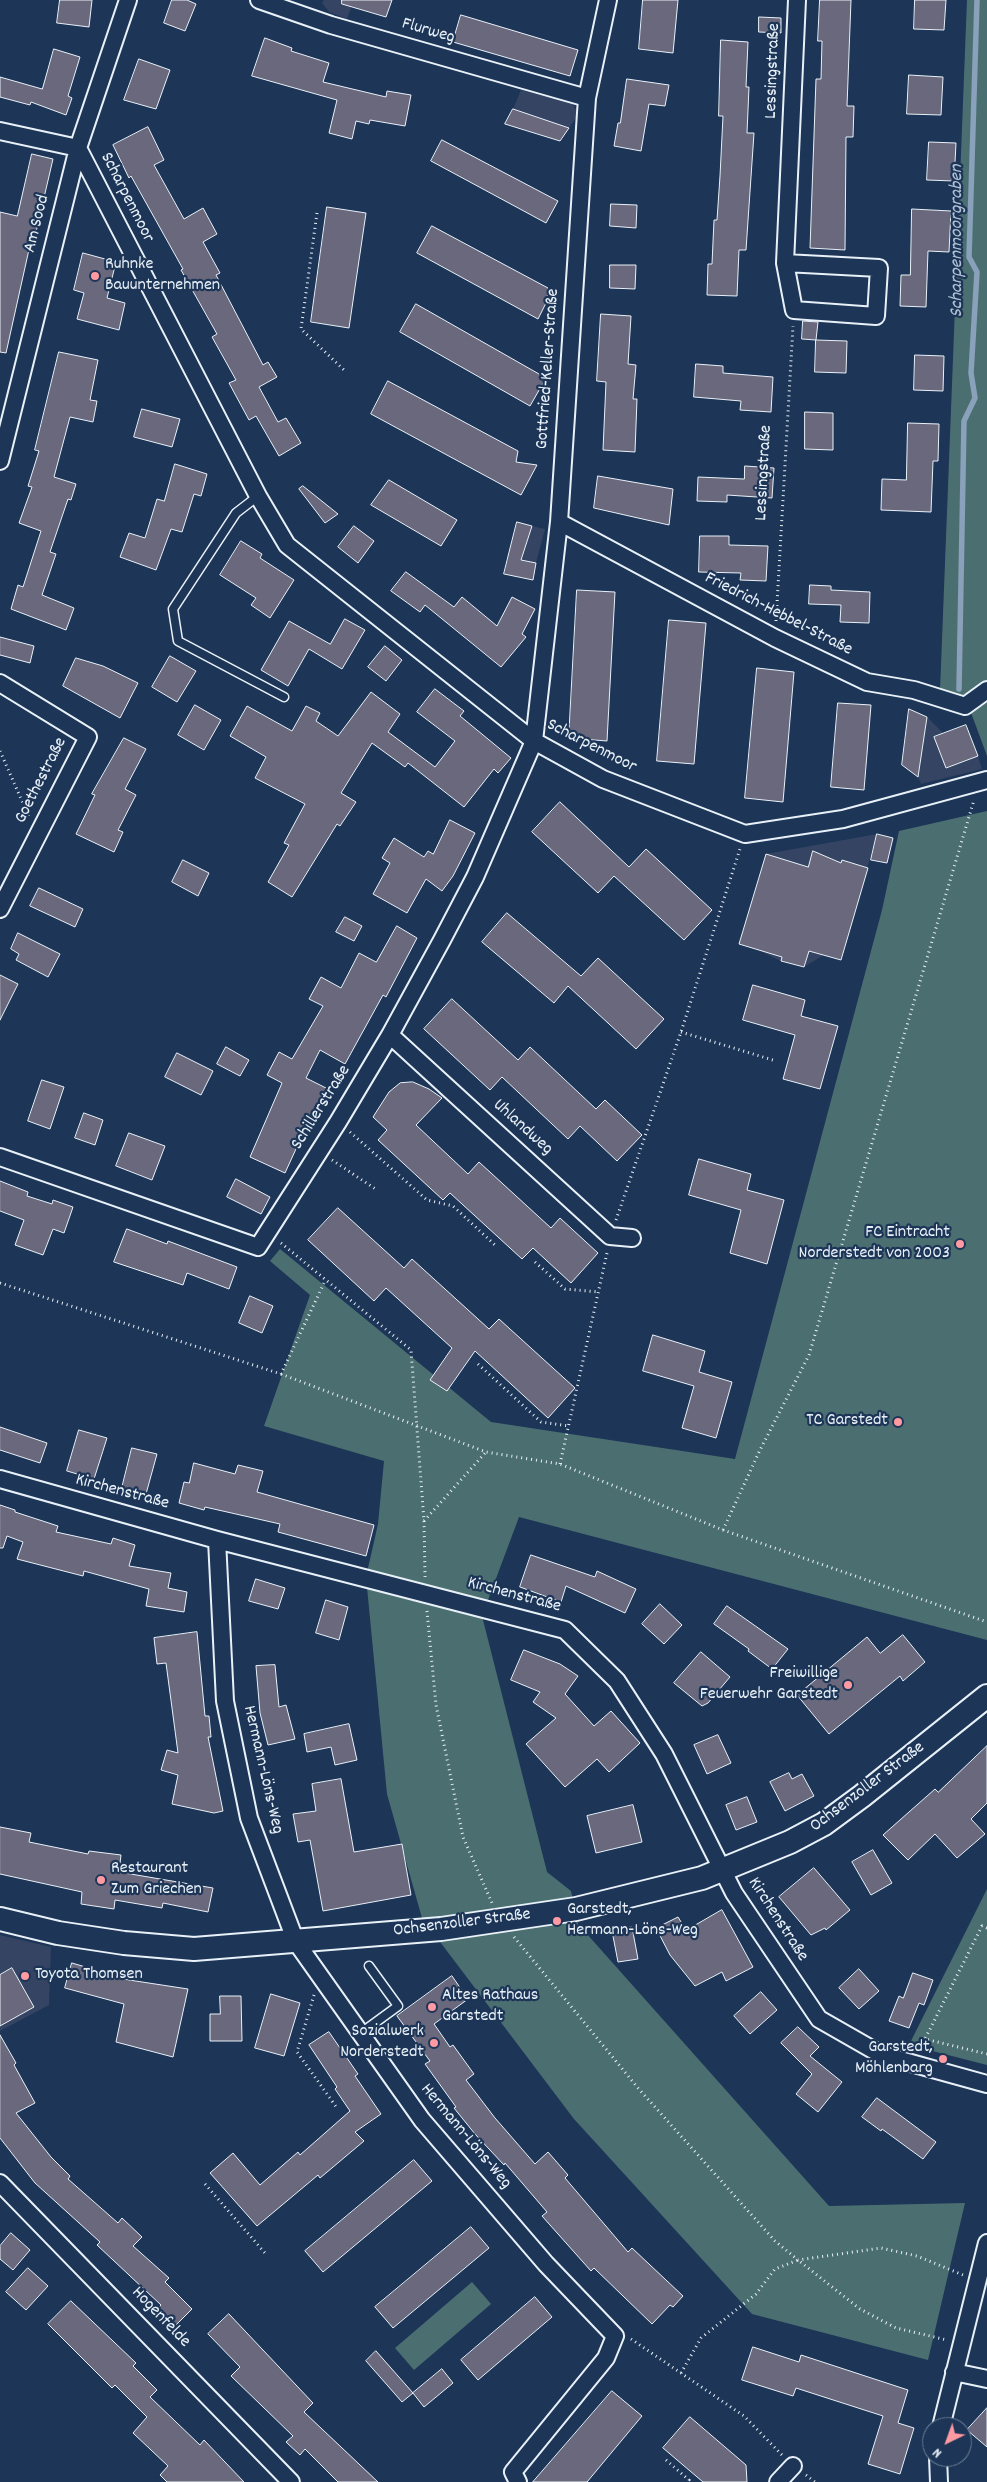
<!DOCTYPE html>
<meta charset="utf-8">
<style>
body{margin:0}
#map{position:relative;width:987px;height:2482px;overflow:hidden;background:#1d3557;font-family:Dekko,sans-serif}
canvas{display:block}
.north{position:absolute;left:922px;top:2417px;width:50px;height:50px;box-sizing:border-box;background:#1d3557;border:1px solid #6e8097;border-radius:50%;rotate:222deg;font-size:14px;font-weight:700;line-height:20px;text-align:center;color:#e8f1f8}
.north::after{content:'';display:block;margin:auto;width:18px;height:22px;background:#ff9aa2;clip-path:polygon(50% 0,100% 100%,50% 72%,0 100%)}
</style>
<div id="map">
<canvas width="987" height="2482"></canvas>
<div class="north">N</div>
</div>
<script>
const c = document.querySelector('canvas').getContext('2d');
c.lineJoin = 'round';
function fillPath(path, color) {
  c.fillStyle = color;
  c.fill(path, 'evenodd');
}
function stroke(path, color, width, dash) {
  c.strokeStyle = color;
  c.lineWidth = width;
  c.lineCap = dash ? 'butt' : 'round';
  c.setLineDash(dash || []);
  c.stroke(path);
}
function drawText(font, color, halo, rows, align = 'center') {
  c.font = font + ' Dekko,sans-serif';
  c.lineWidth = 4.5;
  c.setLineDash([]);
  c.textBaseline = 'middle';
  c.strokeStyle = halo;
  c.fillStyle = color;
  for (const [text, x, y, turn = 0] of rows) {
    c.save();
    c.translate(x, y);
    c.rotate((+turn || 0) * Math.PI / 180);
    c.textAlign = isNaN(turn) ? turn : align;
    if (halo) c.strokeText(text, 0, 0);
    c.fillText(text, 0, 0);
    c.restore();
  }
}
fillPath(new Path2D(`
 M324,0h30l-7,19 -18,-7 -7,-9z
 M521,90l52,14 5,11 -9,13 -56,-19z
 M532,526l13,3 -9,34 -29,-6 6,-22 14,4z
 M927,717l16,16 5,14 -9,4 7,17 32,-12 4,13 -61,15 -3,-7z
 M877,834l-36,126 -17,-5 -20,12 -23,-6 -23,-11 8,-96z
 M0,1935l51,12 -2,58 -49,26z`), '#344462');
fillPath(new Path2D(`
 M967,0h20v756l-21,-57 -26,-8z
 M987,811v829l-468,-123 -37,99 65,256 24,19 7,33 251,282 136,-3 -37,157 -176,-46 -178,-195 -152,-201 -35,-124 -21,-217 12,-53 6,-63 -120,-35 46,-131 -40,-34 10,-12 211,173 244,37 147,-549 17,-79z
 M987,1889v176l-78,-20z
 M472,2282l19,22 -77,66 -19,-22z`), '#4b6f71');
stroke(new Path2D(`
 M959,689l5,-268 11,-23 -4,-25 6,-101 -8,-15 8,-257`), '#89a1ba', 5.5);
const building = new Path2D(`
 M60,0h32l-3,27 -32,-4z
 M172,0h15l9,4 -11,27 -21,-8z
 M342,0h50l-6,17 -44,-13z
 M643,0h35l-5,53 -34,-4z
 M820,0h31l-4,106h7l-1,31h-7l-1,113 -35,-2 6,-169h5l1,-38h-4z
 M915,0h31l-2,30 -30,-1z
 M461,15l117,35 -8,26 -117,-34z
 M759,17l22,1v15l-22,-1z
 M265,38l27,10 -1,3 38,12 -6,19 63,15 1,-6 24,4 -6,31 -35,-6 -1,4 -13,-3 -4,18 -23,-6 8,-33 -85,-24z
 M721,40l27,2 -2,45h3l-2,46h7l-8,117h-7l-2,46 -30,-1 1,-31h4l2,-44h3l3,-44 3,-60h-4z
 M54,49l26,8 -12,39 4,2 -6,17 -35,-13 -1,3 -30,-8v-20l42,12z
 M139,59l31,11 -14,39 -32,-9z
 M909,75l34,2 -2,38 -34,-1z
 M627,79l42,6 -4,21 -16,-2 -8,47 -27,-5 4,-23h2z
 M513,109l56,19 -9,13 -55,-17z
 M148,127l16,33 -10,5 30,54 19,-11 14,26 -14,8 17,31 -4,2 47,90 5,-3 9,15 -18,10 19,35 8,-4 15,25 -22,13 -23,-40 -7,4 -20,-37 7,-3 -24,-43 5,-3 -36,-64 2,-1 -52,-93 -2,2 -16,-33z
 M442,140l116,61 -12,22 -115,-62z
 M929,142l27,1 -2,38 -27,-1z
 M32,154l21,5 -20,86h-3l-24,108 -6,-1v-140l17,4z
 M611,204l26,1 -1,23 -26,-2z
 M327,207l39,6 -17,115 -38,-6z
 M912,209l39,2 -2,41 -21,-1 -2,56 -26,-1 1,-31h9z
 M432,226l116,62 -1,13 -9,18 -121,-66z
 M83,253l33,9 -9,36 18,5 -6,27 -42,-11 7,-26 -10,-3z
 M610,265h26l-1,24 -25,-1z
 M416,304l130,74 -16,28 -130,-74z
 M601,314l30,2 -3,48 8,1 -3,34h4l-2,53 -32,-2 3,-68 -9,-1z
 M803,321l15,1 -2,18 -14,-1z
 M816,340l31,1 -1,32 -31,-1z
 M59,352l39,8 -8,40 7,1 -4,21 -23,-5 -16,60 22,7 -5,16 -3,-1 -18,53 6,2 -14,41 32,13 -8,22 -55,-21 7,-24 5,2 18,-56 -22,-8 13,-36 -4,-1 11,-35 -4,-1z
 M915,355l29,1 -1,35 -29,-1z
 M696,364l27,2v7l50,4 -2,35 -31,-2 1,-9 -47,-4z
 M388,381l130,70 -2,11 21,3 -16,30 -150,-81z
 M142,409l38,10 -8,28 -38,-10z
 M805,412l28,1v37l-28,-1z
 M908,423l31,1 -1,37h-5l-2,51 -50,-2 1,-31 24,1z
 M175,464l32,10 -6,22 -7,-2 -12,38 -11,-3 -15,41 -36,-13 9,-24 16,5 12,-39 7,2z
 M745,466l29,2 -2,30 -45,-3v7l-30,-1 1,-24 46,2z
 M598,476l75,13 -4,36 -75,-17z
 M389,480l68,40 -16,26 -70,-41z
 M303,486l35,28 -13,9 -26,-34z
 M517,522l15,4 -11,34 15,3 -3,17 -29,-6z
 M354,526l20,15 -16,22 -20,-16z
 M700,536h29v9l39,1 -2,35 -26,-1 1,-7 -42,-1z
 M241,541l21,13 -2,4 34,22 -24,38 -19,-13 5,-7 -36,-23z
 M406,572l48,35 8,-10 35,29 15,-29 23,12 -13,25 4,3 -25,30 -76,-62 -5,7 -29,-21z
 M810,585l21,1v4l39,2 -1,31 -29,-1 1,-17 -32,-1z
 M577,590l38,2 -8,149 -38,-3z
 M345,619l20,11 -23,39 -33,-20 -21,37 -27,-16 28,-49 41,23z
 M669,620l37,3 -12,141 -37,-3z
 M0,637l34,9 -4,17 -30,-8z
 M385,646l17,14 -16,21 -18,-14z
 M170,656l26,15 -19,31 -25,-15z
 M76,658l27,8 35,17 -18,35 -57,-32z
 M757,668l37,4 -11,130 -38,-4z
 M435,689l29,22 -4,5 51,42 -13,15 -4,-4 -30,38 -56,-44 -3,4 -33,-24 -31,50 15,9 -16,24 -3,-2 -45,73 -24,-15 21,-37 -5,-2 21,-39 -50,-26 11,-21 -36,-21 17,-30 45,25 14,-25 14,7 -4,8 22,15 33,-44 29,22 -12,18 47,35 20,-26 -38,-29z
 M838,703l33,2 -7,85 -33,-3z
 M195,705l26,15 -17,30 -26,-15z
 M909,709l18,8 -9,60 -16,-12z
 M966,725l12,31 -32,12 -12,-31z
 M124,738l22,11 -21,40 11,6 -18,35 5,2 -9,20 -38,-18 19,-39 -3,-1z
 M560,802l69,65 17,-18 66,61 -28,30 -70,-64 -16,17 -66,-61z
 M450,820l25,13 -22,43 -11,15 -16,-12 -19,34 -34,-19 17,-31 -8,-5 12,-20 30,19 4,-6 5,3z
 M877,834l16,4 -6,25 -16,-3z
 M813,851l28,12 1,-3 26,8 -27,92 -32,-9 -5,16 -23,-6 1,-4 -43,-13 27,-90 42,13z
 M183,860l26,13 -11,23 -26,-14z
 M39,888l44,21 -8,18 -45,-21z
 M507,913l74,63 17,-18 66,61 -28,30 -68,-63 -14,17 -72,-61z
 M345,917l17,9 -8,15 -18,-9z
 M397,926l20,12 -31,59 -3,-2 -38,69 -25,-14 -14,28 22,11 -23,50 -4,-1 -16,35 -35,-16 32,-74 -15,-8 12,-23 13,7 31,-53 -14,-7 12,-22 20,11 18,-35 17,9z
 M18,933l42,21 -12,23 -32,-17 3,-6 -8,-5z
 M0,975l18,9 -18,36z
 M753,985l52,15 -4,16 37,10 -18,63 -37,-10 12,-44 -52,-15z
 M452,999l66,61 12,-13 66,62 9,-9 37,35 -25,26 -37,-35 -12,13 -66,-62 -12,13 -66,-61z
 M226,1047l23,13 -9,16 -23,-12z
 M177,1053l36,18 -12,24 -36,-18z
 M42,1080l22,7 -14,42 -22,-8z
 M413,1082l16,7 13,9 -26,27 52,49 11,-12 72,66 9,-10 38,35 -27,30 -38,-35 -11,11 -72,-66 -7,7 -65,-60 9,-10 -14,-13 16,-25 11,-9z
 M84,1113l19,7 -8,25 -20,-7z
 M129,1133l36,13 -13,34 -36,-14z
 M699,1159l52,15 -4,16 37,10 -17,64 -37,-11 11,-43 -52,-15z
 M236,1179l34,18 -9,17 -34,-17z
 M0,1181l28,11 -1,4 25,8 1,-4 20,7 -9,26 -11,-4 -10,26 -28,-10 9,-25 -24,-9z
 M338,1208l66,60 8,-9 77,70 10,-10 76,69 -27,30 -73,-67 -28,40 -17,-11 22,-32 -66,-60 -12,13 -66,-61z
 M127,1229l40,15 1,-3 69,26 -8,22 -42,-16 -4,12 -69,-23z
 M250,1296l23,10 -11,27 -23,-10z
 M653,1335l52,16 -6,21 33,10 -16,56 -34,-10 12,-42 -51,-15z
 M0,1427l47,16 -7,20 -40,-13z
 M79,1430l28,8 -13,41 -27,-8z
 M132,1448l25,6 -11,40 -24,-6z
 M194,1463l41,11 3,-9 25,6 -6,21 117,33 -8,31 -88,-24 2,-8 -75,-17 -1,3 -25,-7 5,-21 5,1z
 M0,1505l15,5v2l43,14 -2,6 55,12 2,-6 22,7 -6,21 42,7 -3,15 19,4 -3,20 -38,-6 3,-17 -65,-18 -1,5 -66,-17 6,-17 -16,-6 -4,12h-3z
 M531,1555l64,22 2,-6 39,18 -11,24 -59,-27 -5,16 -41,-15z
 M256,1579l29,9 -7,21 -29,-8z
 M326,1600l22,7 -9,33 -23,-7z
 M660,1604l22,21 -18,19 -22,-20z
 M727,1606l61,43 -16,20 -24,-18 1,-2 -35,-25z
 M197,1632l8,84h4l2,21h-3l15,74 -9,2 -42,-9 6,-29 -17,-5 6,-20 11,3 -12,-90 -9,1 -3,-26z
 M903,1635l22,27 -22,19 -3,-5 -71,58 -32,-39 70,-58 13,16z
 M524,1650l36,14 18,12 -13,18 29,32 17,-15 29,32 -31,29 -12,-13 -32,28 -39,-43 30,-26 -23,-16 7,-10 -29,-12z
 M701,1652l29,25 -22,26 -6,3 -28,-23z
 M275,1665l4,42 7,-2 9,34 -27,6 -8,-32 -4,-47z
 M349,1724l8,36 -22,5 -4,-18 -24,5 -3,-18z
 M718,1735l13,28 -24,11 -13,-29z
 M987,1746v57l-16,16 14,15 -28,24 -22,-24 -27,26 -25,-25 52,-46 3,3z
 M789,1773l3,6 10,-5 12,22 -29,15 -15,-29z
 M341,1779l13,73 48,-8 9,51 -88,16 -13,-71 -12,2 -5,-28 23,-3 -4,-27z
 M747,1797l10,25 -21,8 -10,-25z
 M633,1805l9,37 -46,11 -9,-37z
 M0,1827l31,6 -2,9 59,12 1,-3 32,4 -2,17 94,16 -5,24 -45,-9 -1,5 -47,-8 -1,9 -33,-5 1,-12 -82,-18z
 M873,1850l19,33 -21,12 -19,-33z
 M814,1868l36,42 -24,20 -1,-2 -14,7 -32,-38z
 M722,1910l31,57 -27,14 -4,-9 -27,14 -25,-31 -14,-27 22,-11 8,13z
 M632,1927l6,32 -20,3 -6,-31z
 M72,1963l57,17 59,9 -15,68 -57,-15 8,-38 -59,-16z
 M12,1968l22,39 -34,19v-51z
 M859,1969l20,22 -20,18 -20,-21z
 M913,1973l20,7 -9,25 -5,-2 -10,25 -20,-7 10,-25 4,2z
 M452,1976l16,23 -34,25 16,23 3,-2 21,29 -8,6 29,38 40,46 13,-12 20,23 -3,3 63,74 4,-4 51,48 -10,11 -3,-2 -18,19 -58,-56 -3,3 -49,-55 5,-4 -42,-49 -1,2 -29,-31 -21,-26 2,-1 -31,-43 5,-3 -33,-45z
 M761,1992l16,18 -27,24 -16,-18z
 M271,1994l29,9 -16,53 -29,-8z
 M220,1996h21l1,45h-32v-27h10z
 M798,2027l21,20 -9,9 32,26 -24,30 -22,-18 16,-20 -31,-31z
 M329,2032l29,42 -3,2 26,38 -26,18 9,9 -44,37 -2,-3 -61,51 -47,-53 23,-20 27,32 38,-33 2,3 50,-44 -15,-22 2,-2 -28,-42z
 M0,2035l16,28 -2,2 21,38 -19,10 35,44 19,19 -2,3 50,44 4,-5 20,19 -9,9 36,32 -4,4 27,27 -16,16 -18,-17 3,-3 -64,-60 3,-3 -65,-59 -35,-45z
 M877,2098l59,44 -13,17 -41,-30 -1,2 -19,-14z
 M414,2160l18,21 -109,91 -18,-21z
 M471,2227l18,21 -96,80 -18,-21z
 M11,2233l19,17 -17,20 -13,-11v-13z
 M28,2268l20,18 -22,24 -20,-18z
 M535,2297l17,20 -74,63 -17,-20z
 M71,2301l65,62 -3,3 24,24 -7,7 50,48 4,-5 40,42h-77l-7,-7 8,-9 -35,-33 14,-16 -32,-32 -3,3 -64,-64z
 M229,2314l84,89 -9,9 74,70h-40l-33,-33 -5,6 -14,-13 7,-6 -62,-60 9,-9 -32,-33z
 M753,2347l46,15 2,-7 107,35 -10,33 16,5 -14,46 -32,-10 15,-48 -87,-28 -3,8 -51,-16z
 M376,2351l37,42 -11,9 -36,-41z
 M442,2369l11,14 -29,24 -11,-14z
 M612,2391l30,25 -55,66h-54z
 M987,2408v39l-20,-17z
 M690,2417l56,48 1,17h-44l-40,-34z`);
fillPath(building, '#6a687c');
stroke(building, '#e8f1f8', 1);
const lane = new Path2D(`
 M258,496l-22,17 -63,96 5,32 106,56
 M361,2033l37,-27 -29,-40`);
const street = new Path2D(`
 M259,0l72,25 256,73
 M0,131l78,17 180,348 29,49 247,196 69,38 142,55 98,-15 144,-39
 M785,263l94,5 -3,48 -82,-6 -9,-47 12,-263
 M0,461l78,-313 50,-148
 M559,522l216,116 92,44 47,8 51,16 22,-16
 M0,683l88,54 -88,172
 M390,1035l220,201 22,2
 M0,1157l258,90 80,-125 52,-87 52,-95 33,-63 59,-136 25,-219 28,-424 21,-98
 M0,1479l217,61 348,90 52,51 47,73 70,139 85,126 63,36 105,29
 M217,1540l8,161 24,117 47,124 126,178 124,144 69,72 -9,22 -93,114 5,10
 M0,2183l291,299
 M954,2372l33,7
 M941,2427l46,-184
 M938,2457l1,25
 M778,2482l15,-16`);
const secondary = new Path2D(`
 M0,1919l58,14 66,10 70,6 247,-20 135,-20 126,-31 88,-36 34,-18 38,-28 125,-100`);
stroke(lane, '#e8f1f8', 11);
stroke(street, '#e8f1f8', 20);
stroke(secondary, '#e8f1f8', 26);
stroke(new Path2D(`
 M317,213l-16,116 43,41
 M776,621l17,-295
 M0,751l29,66
 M681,1032l95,29
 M350,1132l77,68 26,6 43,40
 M332,1160l45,30
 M616,1220l65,-188 59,-183
 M281,1243l130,107 13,171 1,56
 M535,1262l30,27 34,3
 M0,1283l281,91 44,-93
 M478,1364l63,58 28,4
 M281,1374l205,78 74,12 163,66 264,92
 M560,1464l47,-211
 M424,1521l62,-69
 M723,1530l37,-80 49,-95 165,-555
 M427,1611l9,94 27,132 29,66
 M987,1928l-5,-2 -57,113 62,15
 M514,1937l124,151 137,153 23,19 83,-12 36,8 46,19
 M314,1995l-17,57 40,56
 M205,2184l60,69
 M631,2339l113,77 38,39
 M681,2373l20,-35 55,-44 19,-25 23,-9 62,49 36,19 51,12
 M666,2460l23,20 -2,2
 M806,2475l9,7`), '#e8f1f8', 3, [1, 4]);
stroke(lane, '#1d3557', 8);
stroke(street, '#1d3557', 16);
stroke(secondary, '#1d3557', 22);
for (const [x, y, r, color] of [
 [95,276,5,"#ff9aa2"],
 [960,1244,5,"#ff9aa2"],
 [898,1422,5,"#ff9aa2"],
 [848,1685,5,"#ff9aa2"],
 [101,1880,5,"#ff9aa2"],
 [557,1921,5,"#ff9aa2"],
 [25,1976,5,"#ff9aa2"],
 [432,2007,5,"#ff9aa2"],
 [434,2043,5,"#ff9aa2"],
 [943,2059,5,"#ff9aa2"]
]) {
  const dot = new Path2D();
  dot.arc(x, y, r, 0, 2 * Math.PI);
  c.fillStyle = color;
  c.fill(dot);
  stroke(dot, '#1d3557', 2);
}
drawText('18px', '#e8f1f8', '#1d3557', [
 ["Flurweg",428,32,16],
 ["Lessingstraße",774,71,-88],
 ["Scharpenmoor",126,198,63],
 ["Am Sood",38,224,-76],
 ["Gottfried-Keller-Straße",549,369,-86],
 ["Lessingstraße",765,473,-87],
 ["Friedrich-Hebbel-Straße",778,615,27],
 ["Scharpenmoor",591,747,27],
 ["Goethestraße",42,781,-63],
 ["Schillerstraße",322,1108,-58],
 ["Uhlandweg",522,1128,42],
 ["Kirchenstraße",122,1493,15],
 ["Kirchenstraße",514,1596,15],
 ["Hermann-Löns-Weg",262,1770,77],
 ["Ochsenzoller Straße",868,1788,-37],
 ["Kirchenstraße",777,1920,57],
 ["Ochsenzoller Straße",462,1924,-7],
 ["Hermann-Löns-Weg",465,2137,50],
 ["Hogenfelde",160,2318,46]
]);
drawText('18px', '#e8f1f8', '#1d3557', [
 ["Ruhnke",105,266],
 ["Bauunternehmen",105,287],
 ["FC Eintracht",950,1234,"right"],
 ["Norderstedt von 2003",950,1255,"right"],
 ["TC Garstedt",888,1422,"right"],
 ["Freiwillige",838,1675,"right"],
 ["Feuerwehr Garstedt",838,1696,"right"],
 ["Restaurant",111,1870],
 ["Zum Griechen",111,1891],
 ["Garstedt,",567,1911],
 ["Hermann-Löns-Weg",567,1932],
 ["Toyota Thomsen",35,1976],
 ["Altes Rathaus",442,1997],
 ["Garstedt",442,2018],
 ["Sozialwerk",424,2033,"right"],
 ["Norderstedt",424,2054,"right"],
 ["Garstedt,",933,2049,"right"],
 ["Möhlenbarg",933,2070,"right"]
], 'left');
drawText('italic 19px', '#b0c2d4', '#1d3557', [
 ["Scharpenmoorgraben",958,241,-90]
]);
</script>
